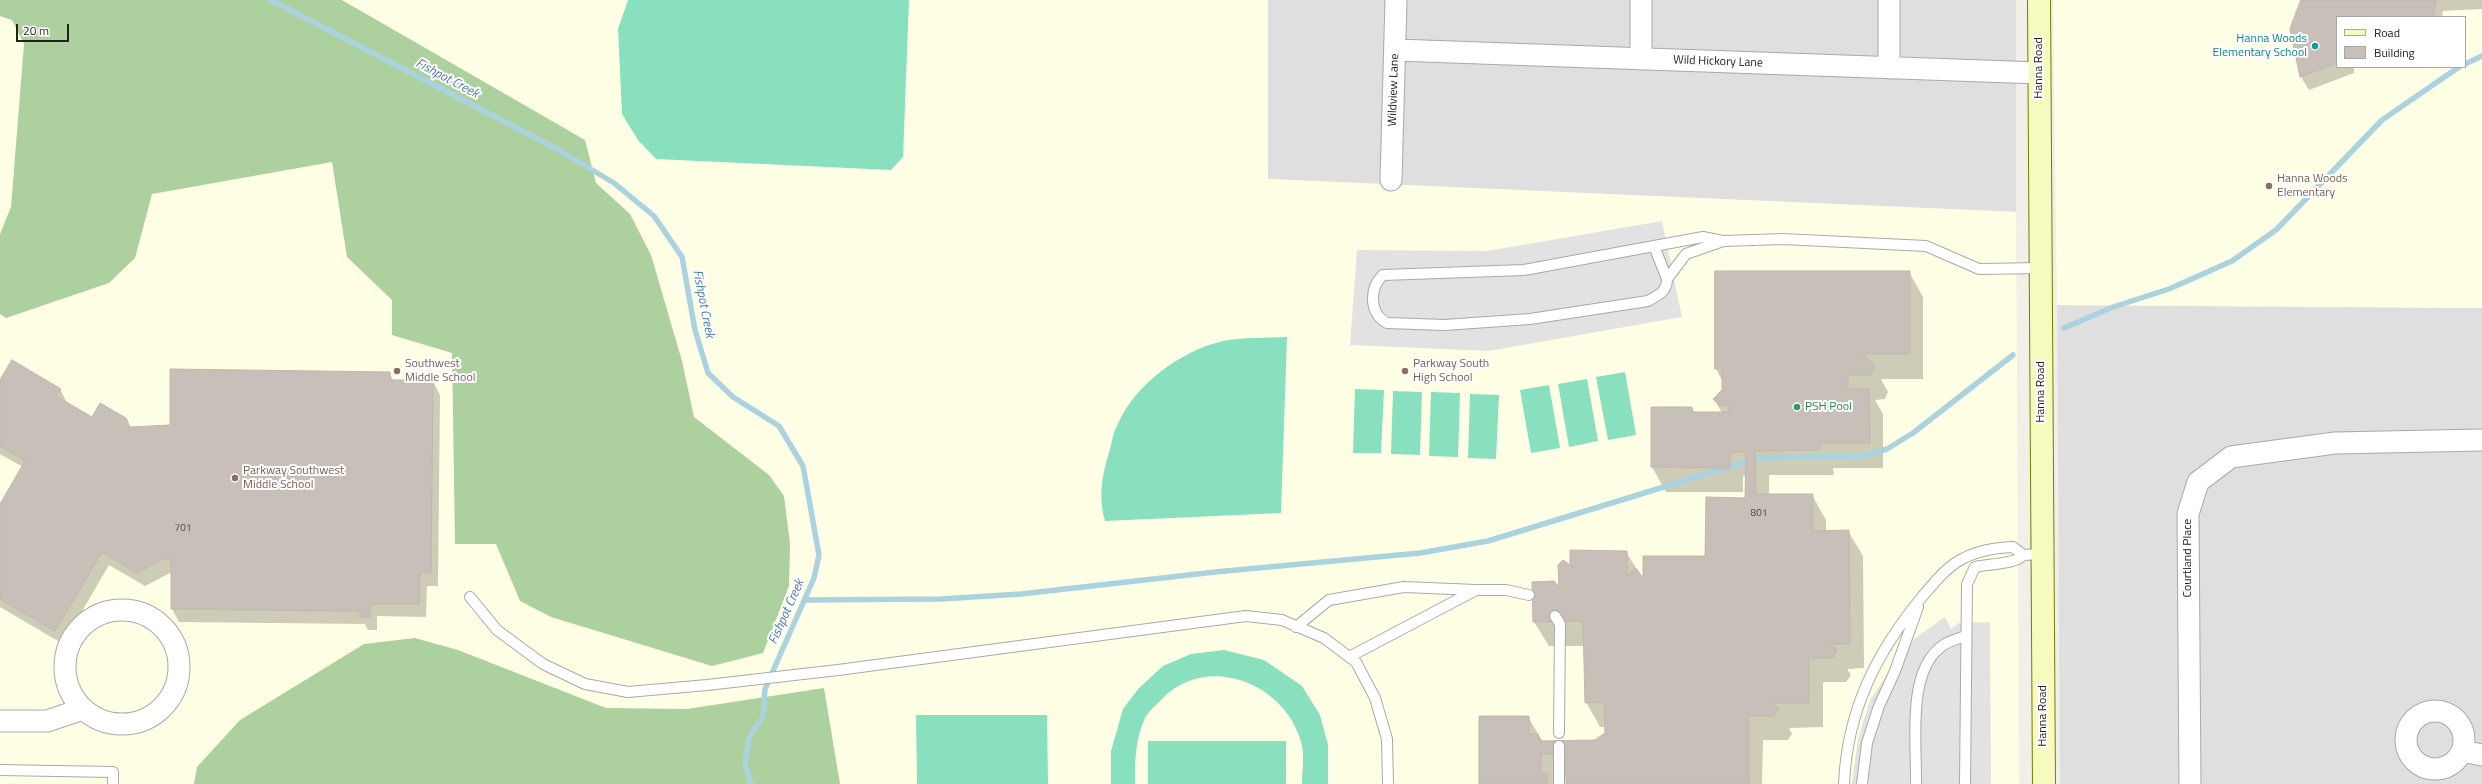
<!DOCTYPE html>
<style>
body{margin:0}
#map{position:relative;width:2482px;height:784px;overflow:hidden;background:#f2efe9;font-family:"Titillium Web",sans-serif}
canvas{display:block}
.legend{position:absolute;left:2336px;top:16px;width:130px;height:52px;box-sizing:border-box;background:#fff;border:1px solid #a7a7a7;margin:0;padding:5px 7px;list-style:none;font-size:12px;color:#222}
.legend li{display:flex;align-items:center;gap:8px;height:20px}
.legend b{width:20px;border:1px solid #a7a7a7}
.scale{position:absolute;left:16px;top:24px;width:53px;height:18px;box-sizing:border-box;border:2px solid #222;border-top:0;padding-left:5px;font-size:12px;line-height:14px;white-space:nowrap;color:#222;-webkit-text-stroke:3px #fff;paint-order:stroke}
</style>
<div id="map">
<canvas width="2482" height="784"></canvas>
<ul class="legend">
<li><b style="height:5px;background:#f7fabf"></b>Road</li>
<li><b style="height:11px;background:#c7bfb8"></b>Building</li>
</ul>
<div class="scale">20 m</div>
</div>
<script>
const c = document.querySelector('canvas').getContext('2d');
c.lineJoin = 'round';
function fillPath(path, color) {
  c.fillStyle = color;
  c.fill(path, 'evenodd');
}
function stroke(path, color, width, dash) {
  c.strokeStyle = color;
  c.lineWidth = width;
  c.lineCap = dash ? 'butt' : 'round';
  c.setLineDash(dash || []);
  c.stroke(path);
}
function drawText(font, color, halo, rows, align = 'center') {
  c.font = font + ' "Titillium Web",sans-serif';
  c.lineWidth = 4;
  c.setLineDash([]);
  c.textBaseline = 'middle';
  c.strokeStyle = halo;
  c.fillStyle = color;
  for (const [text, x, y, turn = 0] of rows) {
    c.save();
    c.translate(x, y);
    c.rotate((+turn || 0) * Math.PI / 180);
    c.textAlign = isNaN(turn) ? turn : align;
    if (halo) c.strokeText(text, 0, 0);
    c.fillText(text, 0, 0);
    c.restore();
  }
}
fillPath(new Path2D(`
 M1268,0h748v212l-749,-33z
 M2057,305l425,3v476h-422z`), '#e0dfdf');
fillPath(new Path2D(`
 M0,0h1268v179l748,33 3,572h-2019z
 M2053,0h429v308l-425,-3zM2337,17h128v50h-128z`), '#ffffe5');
fillPath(new Path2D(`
 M0,0h342l243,140 11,43 34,31 21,41 31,106 12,56 75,58 15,21 6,48 -1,42 -26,67 -51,13 -161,-49 -31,-16 -24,-57h-41l-3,-191 -60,-18v-35l-45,-43 -15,-95 -180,32 -17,64 -26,25 -103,35 -6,-4v-80l11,-27 13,-163 -12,-24 -12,-4z
 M415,638l43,12 148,58 81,1 137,-21 16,96h-646l3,-17 43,-47 124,-76z`), '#add19e');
fillPath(new Path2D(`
 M628,0h281l-6,157 -12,13 -235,-11 -18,-19 -16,-26 -4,-85z
 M1287,337l-6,176 -176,8c-7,-25 -3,-46 5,-72 2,-7 3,-16 7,-23 17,-41 63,-75 106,-85 21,-4 43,-3 64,-4z
 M1625,372l11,63 -28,5 -12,-63z
 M1587,379l11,62 -29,6 -11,-63z
 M1549,385l11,63 -29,5 -11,-63z
 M1355,389l29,1 -3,63h-28z
 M1393,391l29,1 -2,63 -29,-1z
 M1431,392l29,1 -2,64 -29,-1z
 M1470,394l29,1 -3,64 -28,-1z
 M1224,650l40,10 38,26 18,29 8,30v39h-26c0,-13 3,-30 -1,-42 -16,-60 -96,-90 -140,-42 -5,5 -11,10 -15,16 -11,21 -11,45 -11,68h-24v-33l12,-42 16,-21 24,-22 28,-12z
 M916,715h131l1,69h-131z
 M1148,741h138v43h-138z`), '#88e0be');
fillPath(new Path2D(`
 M1662,221l20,96 -193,34 -139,-6 7,-95 130,1z
 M1945,617l6,12 8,-6 31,-1 1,162h-139l6,-45 12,-39 41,-59z`), '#e2e2e2');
fillPath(new Path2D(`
 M2304,0h178v9l-39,2 -1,6h-105v50h17v6l-45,17 -8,-13 -10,-47z
 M1716,272h193l14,25v82h-42l7,13 -3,7 -10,1 8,14v54h-50l1,7h-65v20h43l14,25v12l22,-1 15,25 1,112 -17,1 4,6 -5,7h-23v45l-34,1 3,6 -4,6h-25l-1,44h-195v-6l-12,1v5h-75l48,-67 15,25 52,-1 11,-8v-6h-6l-14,-25 -1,-56h-36l-15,-24 26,-32 11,-24 55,-14 18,29 62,-24 40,-58v-23h-3v16h-77l-14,-25v-59h40l3,5h27l-8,-14 9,-9v-8l-7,-13z
 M389,373l5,8h39l7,14 -2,191h-11l-1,31 -49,-1v14h-9l-3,-6 -186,-2 -7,-13v-37l-27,14 -36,-21 -46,79 -63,-37v-101l23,-39 -23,-13v-72l60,7 7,14 25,15 38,10 41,-2z`), '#0003');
stroke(new Path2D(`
 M271,0l286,149 57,34 40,33 28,41 13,73 13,43 25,24 46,29 24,40 16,89 -5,23 -49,111 -2,28 -14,20 -4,28 6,19
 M2465,64l17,-8
 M2064,328l49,-21 56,-18 63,-28 44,-31 106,-110 77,-53
 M805,600l136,-1 80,-5 194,-22 205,-19 68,-12 270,-83 105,-2 24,-7 26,-16 100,-78`), '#aad3df', 5.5);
const building = new Path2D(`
 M2301,0h135l-3,17h-96v46l-37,14 -10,-48z
 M1715,271h195v83h-48l13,12 -4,9h-23v14h21l1,54h-50v7l-65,1 1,43h57v37l36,-1 1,114h-21l8,6 -5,8h-23v45h-38l8,5 -5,8h-25v68h-183v-30h-25v19h6v11h-68v-68h50v18h9l2,7 55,-1 10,-7 -1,-31 -19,1 -2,-82 -50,1 -1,-40 22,-1 5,6 -1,-22 5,-5 7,5v-15l57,1v25l9,-8 7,10v-22h62l1,-59 39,1 1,-46h-16v16l-79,-1v-60h41v5h37v-7h-10l-6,-6 9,-9v-21h-7z
 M12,360l49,29 -5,7 36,21 8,-14 26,15 4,9 40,-2v-56l220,3v8h43l-2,193h-11l-1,31h-49v13h-10v-6l-189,-2v-50h-9l-25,14 -35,-21 -47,79 -55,-32v-95l25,-43 -25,-15v-66z`);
fillPath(building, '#c7bfb8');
stroke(building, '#c4b6ab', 1);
const lane = new Path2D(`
 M1723,241l-37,13 -19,25c0,13 -9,16 -19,22l-118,18 -85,6 -58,-2c-18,-9 -18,-35 -4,-48l141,-5 179,-33 20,4 60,-2 143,7 53,23 62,-1
 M1654,246l13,33
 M1476,590h30l23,5
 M470,597l27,33 46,34 42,20 43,8 79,-7 131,-15 408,-54 36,4 42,18 32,24 19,36 12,41 1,45
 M1555,616l5,8 -1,109
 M1296,627l33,-27 75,-13 72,3 -127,67
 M0,770l113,2v12
 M1559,784v-38
 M1844,784c3,-73 32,-131 78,-187 12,-14 25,-31 42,-39 16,-8 31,-10 49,-11l10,8 19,-1
 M1862,784l5,-41 12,-37 16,-35 23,-64
 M1916,784c1,-40 -10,-112 26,-138 6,-5 16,-7 23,-10
 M1965,784l2,-200 8,-17c13,-3 42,-3 48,-12`);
const street = new Path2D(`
 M1641,0v59
 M1889,0v68
 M1396,50l643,23
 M1391,180l5,-180
 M65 667a57 57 0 1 1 114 0a57 57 0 1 1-114 0Z
 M2406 740a29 29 0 1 1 58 0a29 29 0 1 1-58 0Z
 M0,721h47l36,-12
 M2462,751l20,4
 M2190,784l-2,-270 10,-32 33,-25 104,-14 147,-3`);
const secondary = new Path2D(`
 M2039,0l5,784`);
stroke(lane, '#a9a9a9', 12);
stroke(street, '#a9a9a9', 23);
stroke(secondary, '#707d05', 24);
stroke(lane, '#fff', 10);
stroke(street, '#fff', 21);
stroke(secondary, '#f7fabf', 22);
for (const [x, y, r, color] of [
 [2315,46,4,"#0f9aa8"],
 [2269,186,4,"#8d6e63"],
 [397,371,4,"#8d6e63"],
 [1405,371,4,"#8d6e63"],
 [1797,407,4,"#2e9e5b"],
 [235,478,4,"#8d6e63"]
]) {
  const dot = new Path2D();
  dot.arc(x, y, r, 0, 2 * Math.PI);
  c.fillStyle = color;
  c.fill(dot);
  stroke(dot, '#fff', 1.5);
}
drawText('10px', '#4b4948', null, [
 ["801",1759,514],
 ["701",183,529]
]);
drawText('12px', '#0d838f', '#fff', [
 ["Hanna Woods",2307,39],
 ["Elementary School",2307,53]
], 'right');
drawText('12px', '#222', '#fff', [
 ["Wild Hickory Lane",1718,62,2],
 ["Hanna Road",2039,68,-90],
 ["Wildview Lane",1394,90,-88],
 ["Hanna Road",2041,392,-90],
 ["Courtland Place",2188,558,-90],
 ["Hanna Road",2043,716,-90]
]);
drawText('12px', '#785e54', '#fff', [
 ["Hanna Woods",2277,179],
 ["Elementary",2277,193],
 ["Southwest",405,364],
 ["Middle School",405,378],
 ["Parkway South",1413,364],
 ["High School",1413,378],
 ["Parkway Southwest",243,471],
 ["Middle School",243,485]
], 'left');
drawText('12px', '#27864d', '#fff', [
 ["PSH Pool",1805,407]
], 'left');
drawText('italic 13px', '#4a7aab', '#fff', [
 ["Fishpot Creek",447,79,28],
 ["Fishpot Creek",703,304,79],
 ["Fishpot Creek",787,612,-66]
]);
</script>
